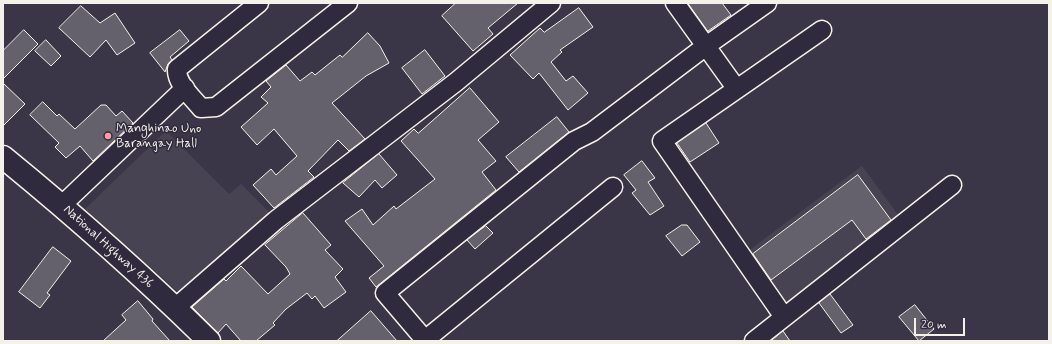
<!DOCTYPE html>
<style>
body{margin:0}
#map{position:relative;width:1052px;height:344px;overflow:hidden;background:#3b3647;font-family:Mynerve,sans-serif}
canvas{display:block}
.frame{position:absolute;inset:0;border:4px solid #f4f1e8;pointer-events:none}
.scale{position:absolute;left:914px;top:318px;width:51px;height:18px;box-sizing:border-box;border:2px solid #f4f1e8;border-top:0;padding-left:5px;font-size:12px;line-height:14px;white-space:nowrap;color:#f4f1e8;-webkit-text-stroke:3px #2f2a3d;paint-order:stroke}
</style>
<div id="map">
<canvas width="1052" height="344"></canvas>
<div class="frame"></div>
<div class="scale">20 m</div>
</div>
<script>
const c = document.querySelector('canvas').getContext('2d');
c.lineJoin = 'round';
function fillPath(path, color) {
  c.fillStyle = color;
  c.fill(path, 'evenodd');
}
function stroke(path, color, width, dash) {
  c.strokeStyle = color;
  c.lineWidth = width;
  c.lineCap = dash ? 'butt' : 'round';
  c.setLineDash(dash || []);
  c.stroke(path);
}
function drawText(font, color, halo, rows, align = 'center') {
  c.font = font + ' Mynerve,sans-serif';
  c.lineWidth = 3;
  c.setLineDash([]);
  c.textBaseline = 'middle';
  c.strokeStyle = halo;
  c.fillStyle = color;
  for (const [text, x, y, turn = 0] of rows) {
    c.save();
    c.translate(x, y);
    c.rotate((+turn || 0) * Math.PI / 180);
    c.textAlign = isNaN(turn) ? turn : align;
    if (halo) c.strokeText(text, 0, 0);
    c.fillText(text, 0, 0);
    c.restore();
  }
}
fillPath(new Path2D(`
 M166,131l63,63 12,-10 32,32 -89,81 -99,-88z
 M862,166l40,54 -118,88 -40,-54z`), '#484352');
const building = new Path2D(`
 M456,3h62l-30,25 5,6 -20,17 -31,-35z
 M688,3h34l9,12 -23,16z
 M81,6l19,17 15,-10 20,30 -18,12 -11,-15 -16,17 -31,-29z
 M579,8l14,19 -33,23 2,2 -11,10 15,19 7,-5 15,17 -20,17 -29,-37 -6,6 -23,-24 30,-27 4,4z
 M24,30l14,14 -35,35v-28z
 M180,30l9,11 -19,16 2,3 -4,4 -3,8 -15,-19z
 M368,33l12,13 9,17 -23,13 -34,27 33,36 -16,12 -11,-11 -30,31 6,6 -40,31 -21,-23 18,-16 5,6 21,-19 -23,-27 -17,16 -16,-18 27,-24 -7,-6 10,-10 -5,-6 20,-16 14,16 12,-9 3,3 25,-20 2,2z
 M46,40l15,16 -10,10 -16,-15z
 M425,50l20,26 -23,18 -20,-26z
 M3,83l22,21 -22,22z
 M470,88l29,34 -21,18 18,21 -14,11 14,18 -120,97 -7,-9 15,-12 -39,-45 17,-12 11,16 21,-19 2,3 39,-30 -34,-38 13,-12 4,4z
 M43,102l14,14 2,-2 16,15 26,-24h5l10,11 6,-5 11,12 -40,38 -13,-15 -14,12 -11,-11 4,-4 -29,-28z
 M557,117l12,15 -50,40 -13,-15z
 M706,123l13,20 -29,19 -13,-19z
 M379,154l18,21 -15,13 -7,-8 -16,17 -16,-14z
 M642,161l13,17 -7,4 16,24 -14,9 -18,-22 4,-3 -12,-15z
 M858,175l33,45 -25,19 -14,-19 -81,60 -18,-26z
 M303,213l28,32 -6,5 18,19 -8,8 11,15 -22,16 -9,-12 -3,3 -5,-6 -21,16 -13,14 2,2 -19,16h-15l-15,-17 -8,9 -26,-26 32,-28 2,2 15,-15 27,28 22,-20 -4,-7 -21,-22z
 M682,225h5l13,17 -18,14 -16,-20z
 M486,226l7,7 -18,16 -8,-9z
 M53,247l18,14 -24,32 3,2 -10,13 -21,-16z
 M830,294l23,31 -12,8 -22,-30z
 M138,301l15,18 -1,2 18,20h-67l23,-21 -4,-5z
 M915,305l19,24 -15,12 -20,-24z
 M371,311l26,30h-60z
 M783,331l7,10h-19z`);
fillPath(building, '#65616c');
stroke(building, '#f4f1e8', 1);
const minor = new Path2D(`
 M259,3l-82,66c-1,14 15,28 24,39l15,-1 132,-104
 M675,3l61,85
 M62,205l123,-117
 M175,308l101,-88 180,-138 95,-79
 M784,317l-122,-176 160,-111
 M425,340l188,-153
 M426,341l-41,-48 189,-152 18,-9 114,-86 61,-43
 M754,341l198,-156`);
const primary = new Path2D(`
 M3,157c71,58 140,119 206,184`);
stroke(minor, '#f4f1e8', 21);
stroke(primary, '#f4f1e8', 25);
stroke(minor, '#2f2a3d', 18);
stroke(primary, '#2f2a3d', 22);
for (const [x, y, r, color] of [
 [108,136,4,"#ff9aa2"]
]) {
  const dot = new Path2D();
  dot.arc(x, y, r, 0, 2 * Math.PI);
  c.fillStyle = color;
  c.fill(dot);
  stroke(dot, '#2f2a3d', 1.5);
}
drawText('13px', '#f4f1e8', '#2f2a3d', [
 ["Manghinao Uno",116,129],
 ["Barangay Hall",116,144]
], 'left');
drawText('13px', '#f4f1e8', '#2f2a3d', [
 ["National Highway 436",108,247,42]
]);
</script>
